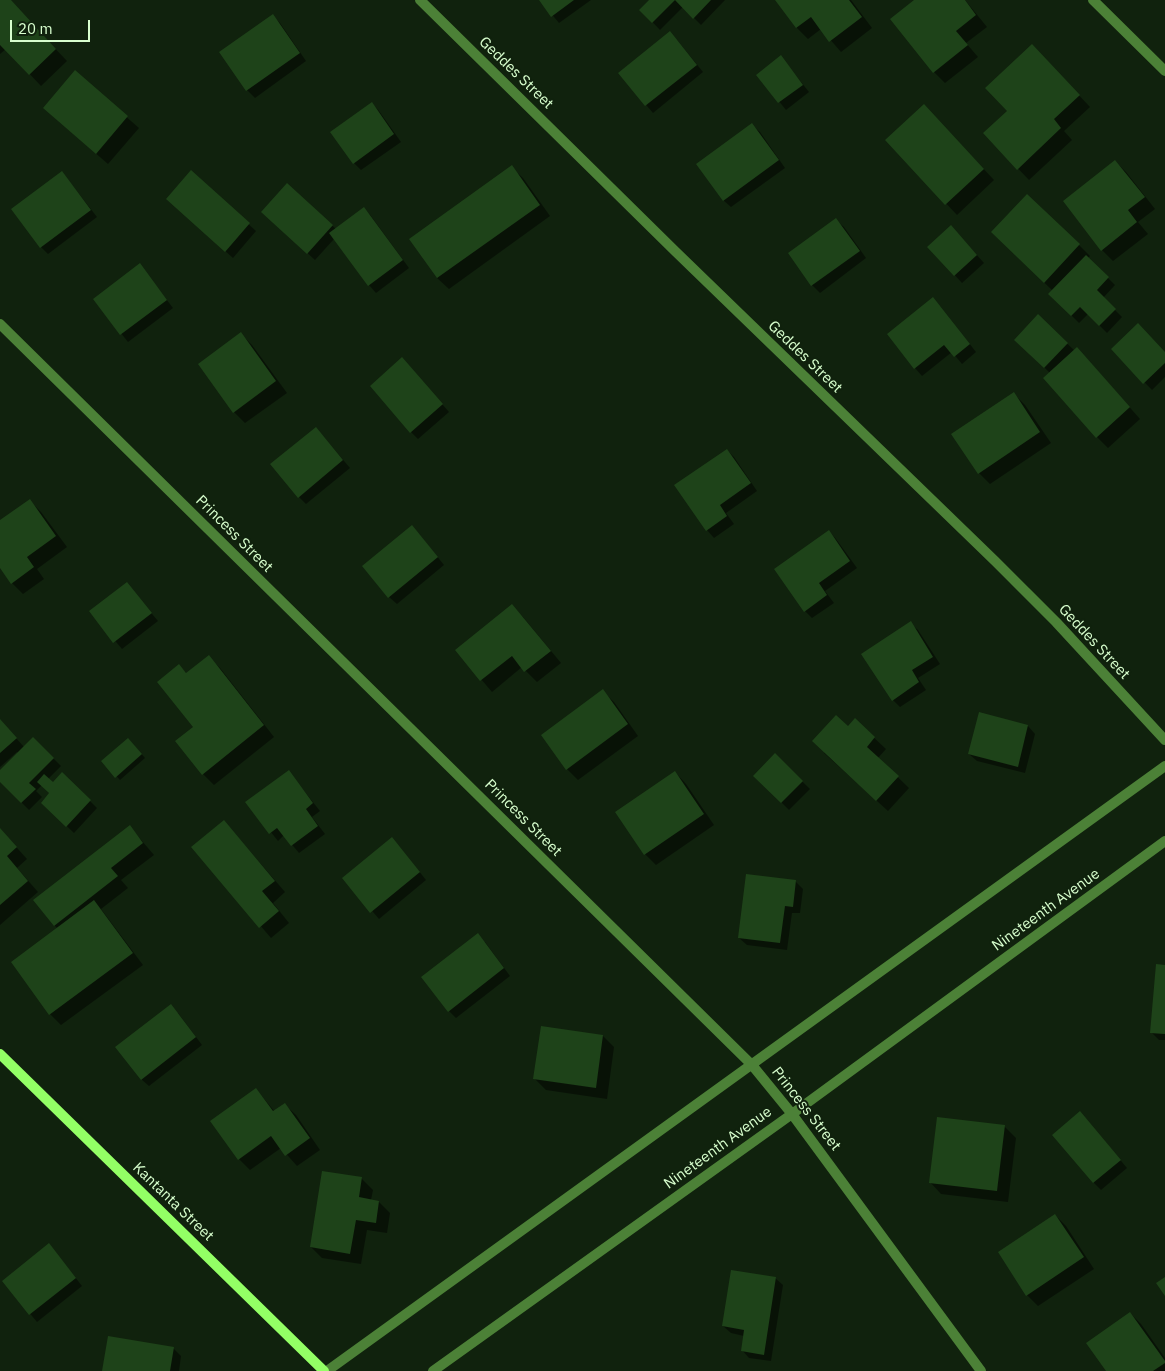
<!DOCTYPE html>
<style>
body{margin:0}
#map{position:relative;width:1165px;height:1371px;overflow:hidden;background:#10220d;font-family:"IBM Plex Sans",sans-serif}
canvas{display:block}
.scale{position:absolute;left:10px;top:20px;width:80px;height:22px;box-sizing:border-box;border:2px solid #d8ffce;border-top:0;padding-left:6px;font-size:15px;line-height:18px;white-space:nowrap;color:#d8ffce;-webkit-text-stroke:4px #10220d;paint-order:stroke}
</style>
<div id="map">
<canvas width="1165" height="1371"></canvas>
<div class="scale">20 m</div>
</div>
<script>
const c = document.querySelector('canvas').getContext('2d');
c.lineJoin = 'round';
function fillPath(path, color) {
  c.fillStyle = color;
  c.fill(path, 'evenodd');
}
function stroke(path, color, width, dash) {
  c.strokeStyle = color;
  c.lineWidth = width;
  c.lineCap = dash ? 'butt' : 'round';
  c.setLineDash(dash || []);
  c.stroke(path);
}
function drawText(font, color, halo, rows, align = 'center') {
  c.font = font + ' "IBM Plex Sans",sans-serif';
  c.lineWidth = 4;
  c.setLineDash([]);
  c.textBaseline = 'middle';
  c.strokeStyle = halo;
  c.fillStyle = color;
  for (const [text, x, y, turn = 0] of rows) {
    c.save();
    c.translate(x, y);
    c.rotate((+turn || 0) * Math.PI / 180);
    c.textAlign = isNaN(turn) ? turn : align;
    if (halo) c.strokeText(text, 0, 0);
    c.fillText(text, 0, 0);
    c.restore();
  }
}
fillPath(new Path2D(`
 M0,0h9l58,61 -26,25 -35,-37 -6,5z
 M540,0h51l-32,23z
 M650,0h75l-24,25 -18,-18 -23,23 -19,-20z
 M777,0h74l21,28 -31,24 -20,-23 -13,10 -11,-11z
 M916,0h49l22,27 -21,16 12,14 -33,26 -11,-11 -42,-53z
 M273,16l7,7 26,38 -51,37 -8,-8 -26,-38z
 M677,40l26,32 -50,41 -34,-40z
 M781,57l28,35 -23,18 -28,-35z
 M1043,57l47,50 -26,24 8,9 -43,40 -45,-47 24,-22z
 M75,72l64,56 -31,36 -52,-45z
 M372,103l7,8 22,31 -40,28 -7,-7z
 M935,117l59,63 -37,35 -71,-75z
 M752,125l8,7 25,36 -54,39 -8,-7z
 M1115,161l11,11 29,37 -17,13 10,12 -35,27 -11,-11z
 M511,167l12,11 27,38 -101,73 -12,-11z
 M62,172l35,45 -49,37 -7,-7z
 M191,172l65,59 -23,27 -58,-52z
 M288,185l48,44 28,-21 7,8 38,52 -33,25 -7,-8 -35,-46 -19,21 -45,-41z
 M836,220l8,7 22,31 -46,35 -8,-8 -22,-31z
 M958,234l26,29 -22,20 -33,-36z
 M1004,244l75,1 11,11 -2,2 27,27 -12,13 19,19 -15,16 -19,-19 -9,9 -29,-29 3,-3z
 M140,265l33,43 -45,34 -34,-43z
 M940,306l36,46 -14,12 -10,-12 -30,24 -7,-8z
 M1038,316l37,35 13,9 52,59 -32,29 -11,-11 -47,-64 -34,-33z
 M241,334l11,11 35,48 -42,30 -11,-11z
 M1112,349l53,5v23l-13,13z
 M409,366l40,46 -31,27 -7,-7z
 M1014,394l11,11 26,38 -61,41 -11,-11z
 M323,436l27,32 -44,36 -7,-7z
 M727,450l7,7 23,34 -31,22 8,11 -20,14 -7,-8z
 M30,501l11,11 26,35 -30,22 7,10 -21,15 -11,-11 -12,-17v-44z
 M829,531l7,8 21,29 -32,23 9,12 -22,15 -7,-7z
 M419,534l25,31 -47,39 -8,-7z
 M127,584l31,37 -36,28 -31,-37z
 M512,606l11,11 38,46 -24,19 -15,-15 -30,25 -35,-41z
 M910,623l8,7 22,34 -22,14 8,12 -26,17 -7,-7z
 M209,657l11,11 54,69 -60,48 -11,-11 -9,-47 -15,-61 8,8z
 M602,691l12,11 24,34 -60,44 -11,-11z
 M0,720l24,27 9,-9 28,28 -13,13 5,5 37,17 7,7 -23,25 -24,-23v-16l-8,-9 -6,6 6,6 -13,13 -29,-29v-9l18,-19 -1,-1 -17,15z
 M855,720l31,29 -8,9 31,30 -21,23 -64,-58z
 M1028,726l7,8 -10,39 -48,-12 -8,-7z
 M132,743l13,15 -25,22 -17,-19z
 M775,755l35,34 -21,21 -34,-34z
 M289,772l31,39 -8,6 13,17 -26,19 -15,-18 -6,6 -31,-39z
 M675,772l11,12 28,41 -58,40 -11,-11z
 M224,821l61,71 -12,11 16,20 -18,15 -78,-91z
 M130,827l24,28 -33,25 7,8 -27,21 42,56 -82,60 -11,-11 8,-85 -4,-4z
 M0,829l27,30 -10,9 21,24 -38,33z
 M399,846l27,34 -47,39 -35,-41z
 M795,881l8,8 -3,24h-8l-5,37 -40,-5 -8,-7z
 M485,942l25,34 -54,42 -7,-7z
 M1165,966v74h-6l-8,-8z
 M178,1013l24,32 -53,41 -8,-7z
 M542,1027l61,9 11,11 -7,52 -61,-9 -11,-11z
 M256,1089l19,23 9,-8 12,11 24,35 -23,16 -16,-18 -31,22 -11,-11z
 M1087,1120l40,48 -26,22 -8,-8z
 M1005,1127l11,11 -8,64 -67,-8 -11,-12z
 M361,1178l12,12 -2,10 8,2 11,11 -3,20 -20,-3 -6,34 -39,-6 -11,-11z
 M1055,1215l11,11 28,43 -56,37 -11,-11z
 M49,1244l33,42 -45,36 -34,-41z
 M775,1278l8,7 -12,76 -22,-3 -7,-8 2,-14 -13,-3 -8,-7z
 M1130,1313l11,11 24,34v13h-58z
 M109,1337l65,12 7,7 -2,15h-76z`), '#0007');
fillPath(new Path2D(`
 M0,0h11l45,49 -27,26 -29,-30z
 M539,0h35l-23,17z
 M649,0h62l-18,19 -18,-19 -23,23 -13,-13z
 M775,0h74l13,17 -33,25 -18,-25 -15,11z
 M914,0h51l11,15 -20,16 12,14 -35,28 -43,-54z
 M273,14l27,39 -54,38 -27,-39z
 M670,31l27,34 -52,41 -27,-33z
 M1032,44l48,51 -26,24 7,9 -44,42 -34,-37 24,-22 -22,-23z
 M781,55l22,30 -25,18 -22,-28z
 M75,70l53,46 -32,38 -53,-46z
 M372,102l22,32 -41,30 -23,-32z
 M924,104l60,65 -39,36 -60,-65z
 M752,123l27,37 -56,41 -27,-37z
 M1115,160l30,37 -17,13 9,12 -36,29 -38,-50z
 M512,165l28,40 -103,73 -28,-39z
 M191,170l59,53 -25,29 -59,-53z
 M62,171l29,39 -51,38 -29,-39z
 M287,183l46,42 -26,29 -46,-42z
 M1027,194l53,50 -36,39 -53,-51z
 M364,207l39,53 -35,26 -39,-53z
 M836,218l24,33 -49,35 -23,-33z
 M951,225l26,30 -23,21 -27,-29z
 M1086,255l23,22 -12,13 19,19 -17,17 -19,-19 -9,9 -23,-22z
 M140,263l27,37 -47,35 -27,-36z
 M933,297l37,47 -16,13 -10,-12 -30,24 -27,-35z
 M1038,314l30,29 -24,25 -30,-28z
 M1138,323l27,29v11l-22,21 -32,-35z
 M241,332l35,49 -43,32 -35,-49z
 M1077,347l53,60 -34,31 -53,-60z
 M402,357l41,47 -33,29 -40,-47z
 M1014,392l26,40 -62,42 -27,-40z
 M316,427l27,33 -45,38 -28,-34z
 M727,449l24,34 -31,22 7,11 -21,15 -32,-46z
 M30,499l26,37 -29,21 7,10 -23,17 -11,-16v-48z
 M412,525l26,32 -50,41 -26,-32z
 M829,530l21,31 -31,22 8,12 -23,17 -30,-43z
 M127,582l25,31 -39,30 -24,-32z
 M512,604l39,47 -27,21 -12,-16 -32,25 -25,-31z
 M911,621l22,36 -21,13 7,12 -27,19 -31,-47z
 M209,655l55,70 -62,50 -27,-34 18,-14 -36,-45 22,-18 7,9z
 M603,689l25,35 -62,46 -25,-35z
 M979,712l49,13 -10,42 -50,-13z
 M836,715l12,11 7,-8 20,19 -8,10 32,29 -23,25 -64,-60z
 M0,719l17,19 -17,15z
 M33,737l21,21 -25,25 7,6 -15,14 -21,-21v-12z
 M128,738l14,16 -27,24 -14,-17z
 M775,753l28,28 -22,22 -28,-27z
 M289,770l24,33 -7,6 12,17 -27,20 -14,-18 -8,6 -24,-32z
 M675,771l29,43 -60,41 -29,-43z
 M62,772l29,28 -25,27 -25,-24 8,-10 -12,-11 7,-8 9,8z
 M224,820l51,61 -13,10 17,20 -20,17 -68,-81z
 M130,825l13,18 -32,25 7,8 -64,50 -21,-26z
 M0,828l17,19 -10,9 21,25 -28,24z
 M392,837l28,35 -50,41 -28,-35z
 M746,874l50,6 -3,27 -8,-1 -5,37 -42,-5z
 M94,900l39,53 -84,62 -38,-53z
 M478,933l26,35 -56,44 -27,-35z
 M1156,964l9,1v69l-15,-1z
 M171,1004l25,33 -55,43 -26,-33z
 M541,1026l62,9 -7,53 -63,-9z
 M256,1088l17,23 12,-8 25,35 -25,18 -14,-20 -33,24 -28,-39z
 M1080,1111l41,49 -28,23 -41,-48z
 M937,1117l68,8 -8,66 -68,-8z
 M322,1171l40,6 -3,20 20,4 -3,22 -20,-3 -6,34 -40,-7z
 M1055,1214l29,43 -58,39 -28,-44z
 M49,1243l27,35 -47,37 -27,-34z
 M731,1270l45,7 -12,78 -23,-4 3,-21 -22,-4z
 M1165,1277v19l-9,-13z
 M1130,1312l35,49v2l-12,8h-47l-20,-28z
 M108,1336l66,11 -4,24h-68z`), '#1e4319');
stroke(new Path2D(`
 M420,0l256,252 319,309 61,61 109,118
 M1093,0l72,71
 M0,324l752,741 40,49 189,257
 M327,1371l838,-605
 M433,1371l359,-257 373,-273`), '#4c8137', 10);
stroke(new Path2D(`
 M0,1054l324,317`), '#93ff65', 10);
drawText('15px', '#d8ffce', '#10220d', [
 ["Geddes Street",516,73,44],
 ["Geddes Street",805,357,44],
 ["Princess Street",234,534,45],
 ["Geddes Street",1094,642,47],
 ["Princess Street",523,818,45],
 ["Nineteenth Avenue",1046,910,-36],
 ["Princess Street",806,1109,52],
 ["Nineteenth Avenue",718,1148,-36],
 ["Kantanta Street",173,1202,44]
]);
</script>
